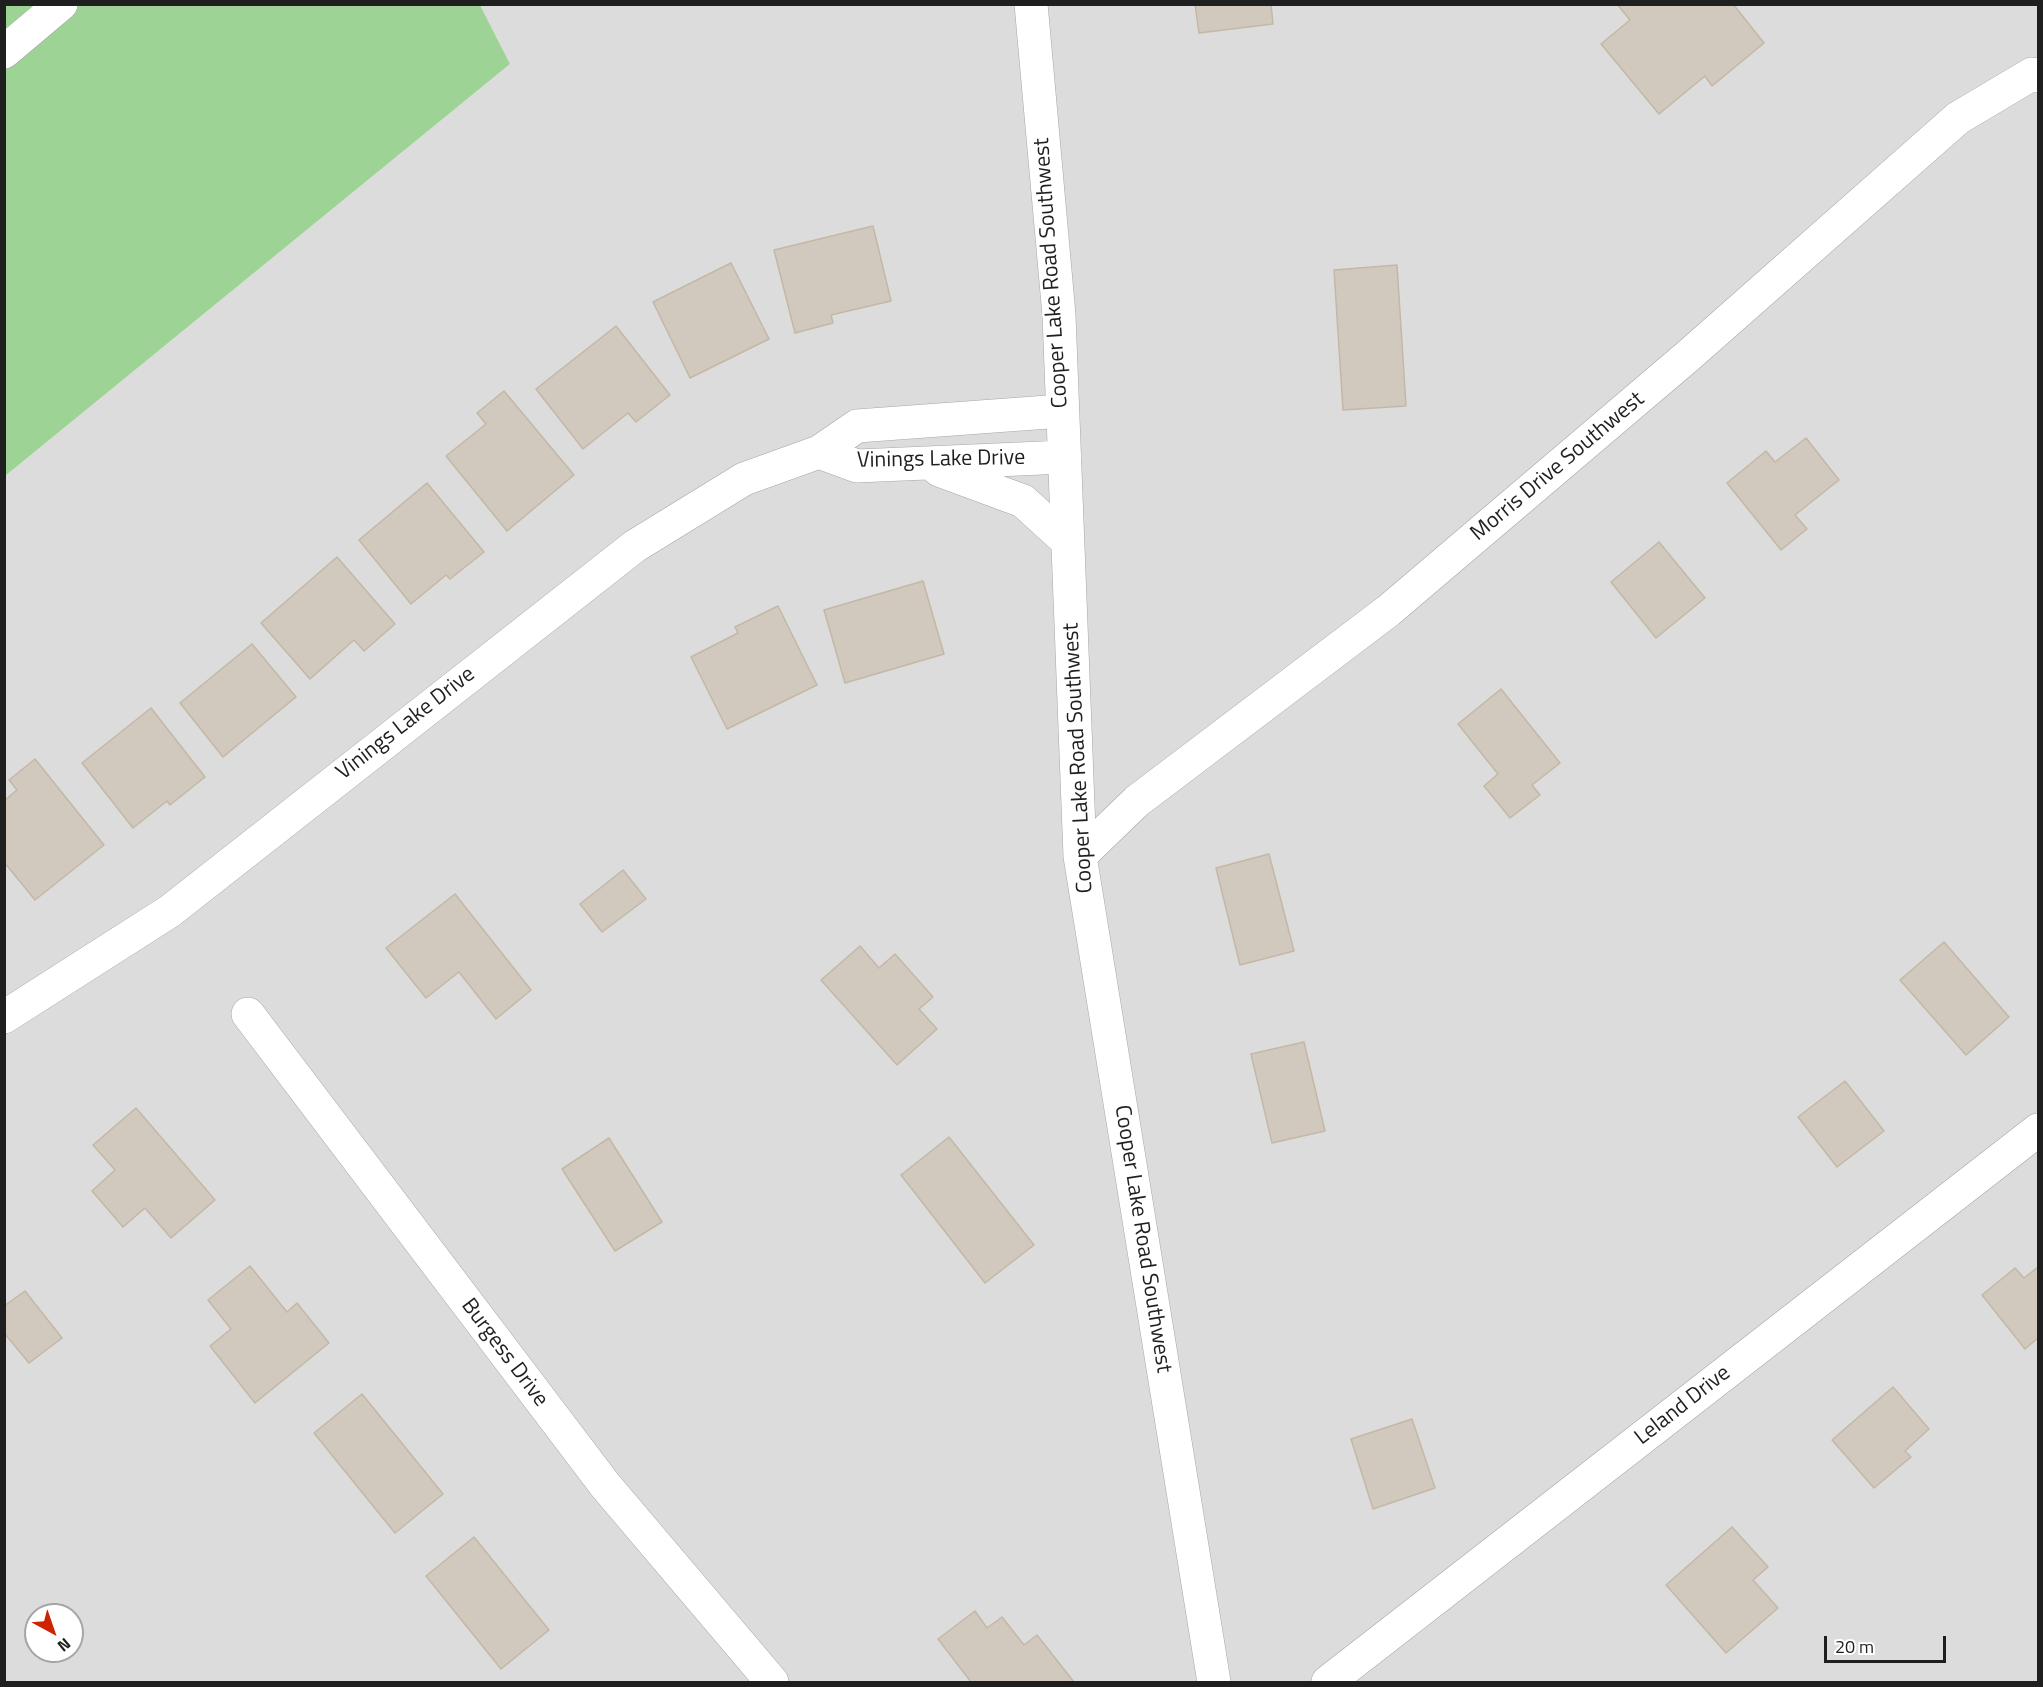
<!DOCTYPE html>
<style>
body{margin:0}
#map{position:relative;width:2043px;height:1687px;overflow:hidden;background:#f1efe5;font-family:"Titillium Web",sans-serif}
canvas{display:block}
.frame{position:absolute;inset:0;border:6px solid #1f1f1f;pointer-events:none}
.north{position:absolute;left:24px;top:1603px;width:60px;height:60px;box-sizing:border-box;background:#fff;border:2px solid #a5a5a5;border-radius:50%;rotate:140deg;font-size:16px;font-weight:700;line-height:24px;text-align:center;color:#1f1f1f}
.north::after{content:'';display:block;margin:auto;width:21px;height:27px;background:#ce2300;clip-path:polygon(50% 0,100% 100%,50% 72%,0 100%)}
.scale{position:absolute;left:1824px;top:1636px;width:122px;height:27px;box-sizing:border-box;border:3px solid #1f1f1f;border-top:0;padding-left:8px;font-size:18px;line-height:21px;white-space:nowrap;color:#1f1f1f;-webkit-text-stroke:4px #fff;paint-order:stroke}
</style>
<div id="map">
<canvas width="2043" height="1687"></canvas>
<div class="frame"></div>
<div class="north">N</div>
<div class="scale">20 m</div>
</div>
<script>
const c = document.querySelector('canvas').getContext('2d');
c.lineJoin = 'round';
function fillPath(path, color) {
  c.fillStyle = color;
  c.fill(path, 'evenodd');
}
function stroke(path, color, width, dash) {
  c.strokeStyle = color;
  c.lineWidth = width;
  c.lineCap = dash ? 'butt' : 'round';
  c.setLineDash(dash || []);
  c.stroke(path);
}
function drawText(font, color, halo, rows, align = 'center') {
  c.font = font + ' "Titillium Web",sans-serif';
  c.lineWidth = 4.5;
  c.setLineDash([]);
  c.textBaseline = 'middle';
  c.strokeStyle = halo;
  c.fillStyle = color;
  for (const [text, x, y, turn = 0] of rows) {
    c.save();
    c.translate(x, y);
    c.rotate((+turn || 0) * Math.PI / 180);
    c.textAlign = isNaN(turn) ? turn : align;
    if (halo) c.strokeText(text, 0, 0);
    c.fillText(text, 0, 0);
    c.restore();
  }
}
fillPath(new Path2D(`
 M480,5h1558v1677h-2033v-1206l505,-412zM36,1615h36v36h-36z`), '#dddcdc');
fillPath(new Path2D(`
 M5,5h475l30,59 -505,412z`), '#9ed396');
const building = new Path2D(`
 M1195,4h76l2,20 -74,9z
 M1617,4h116l31,39 -52,43 -7,-10 -46,38 -58,-70 29,-24z
 M873,226l18,75 -60,14 2,8 -38,10 -21,-83z
 M731,263l38,76 -79,39 -37,-76z
 M1397,265l9,141 -63,4 -9,-140z
 M616,326l54,69 -34,27 -8,-9 -45,36 -47,-60z
 M504,391l70,84 -67,56 -61,-75 40,-32 -9,-11z
 M1806,438l33,42 -44,35 12,14 -26,21 -54,-67 39,-32 9,11z
 M427,483l57,69 -34,27 -4,-4 -35,29 -52,-64z
 M1659,542l46,56 -49,40 -45,-56z
 M337,557l58,67 -31,27 -10,-11 -44,39 -49,-56z
 M923,581l21,73 -99,29 -21,-73z
 M778,606l39,79 -90,44 -36,-72 47,-24 -3,-6z
 M252,644l44,53 -73,60 -43,-54z
 M1501,689l59,74 -28,22 8,10 -30,23 -26,-32 14,-12 -40,-50z
 M151,708l54,69 -35,28 -3,-4 -34,27 -51,-65z
 M35,759l69,86 -69,55 -31,-38v-61l13,-11 -8,-10z
 M1269,854l25,97 -54,14 -24,-97z
 M623,870l23,29 -44,33 -22,-28z
 M455,894l76,96 -35,29 -37,-47 -33,26 -40,-50z
 M1944,942l65,75 -43,38 -66,-75z
 M860,946l19,22 16,-14 38,43 -14,12 18,20 -40,36 -76,-85z
 M1304,1042l21,89 -53,12 -21,-89z
 M1845,1081l39,50 -47,36 -39,-50z
 M136,1108l79,92 -44,38 -26,-30 -22,19 -31,-36 23,-21 -22,-25z
 M949,1137l85,108 -49,38 -84,-108z
 M609,1138l53,84 -47,29 -53,-82z
 M250,1266l37,46 10,-9 32,40 -74,60 -45,-57 21,-17 -23,-29z
 M2038,1267v71l-13,11 -43,-54 33,-27 9,10z
 M25,1291l37,47 -33,25 -25,-30v-27z
 M1893,1387l36,42 -24,22 6,6 -37,31 -42,-48z
 M362,1394l81,100 -48,39 -81,-100z
 M1412,1419l23,69 -62,21 -22,-70z
 M1732,1527l36,40 -15,13 25,28 -52,45 -60,-68z
 M474,1537l75,93 -48,39 -75,-93z
 M975,1611l12,17 15,-11 22,28 13,-10 37,47h-103l-33,-43z`);
fillPath(building, '#d1c9bd');
stroke(building, '#c3b8a6', 1.5);
const minor = new Path2D(`
 M1031,4l28,311 21,541 134,826
 M4,52l57,-48
 M819,452l38,14 208,-9
 M939,470l84,31 44,40
 M1080,856l57,-55 251,-190 300,-255 270,-238 74,-44 6,2
 M248,1014l357,471 167,197
 M4,1017l166,-106 465,-365 109,-67 75,-27 38,-26 205,-15
 M1328,1682l710,-552`);
stroke(minor, '#a6a6a6', 34);
stroke(minor, '#fff', 33);
drawText('22px', '#1f1f1f', '#fff', [
 ["Cooper Lake Road Southwest",1052,273,-94],
 ["Vinings Lake Drive",941,460,-1],
 ["Morris Drive Southwest",1558,467,-40],
 ["Vinings Lake Drive",406,724,-38],
 ["Cooper Lake Road Southwest",1079,758,-93],
 ["Cooper Lake Road Southwest",1142,1239,81],
 ["Burgess Drive",504,1353,53],
 ["Leland Drive",1683,1406,-38]
]);
</script>
